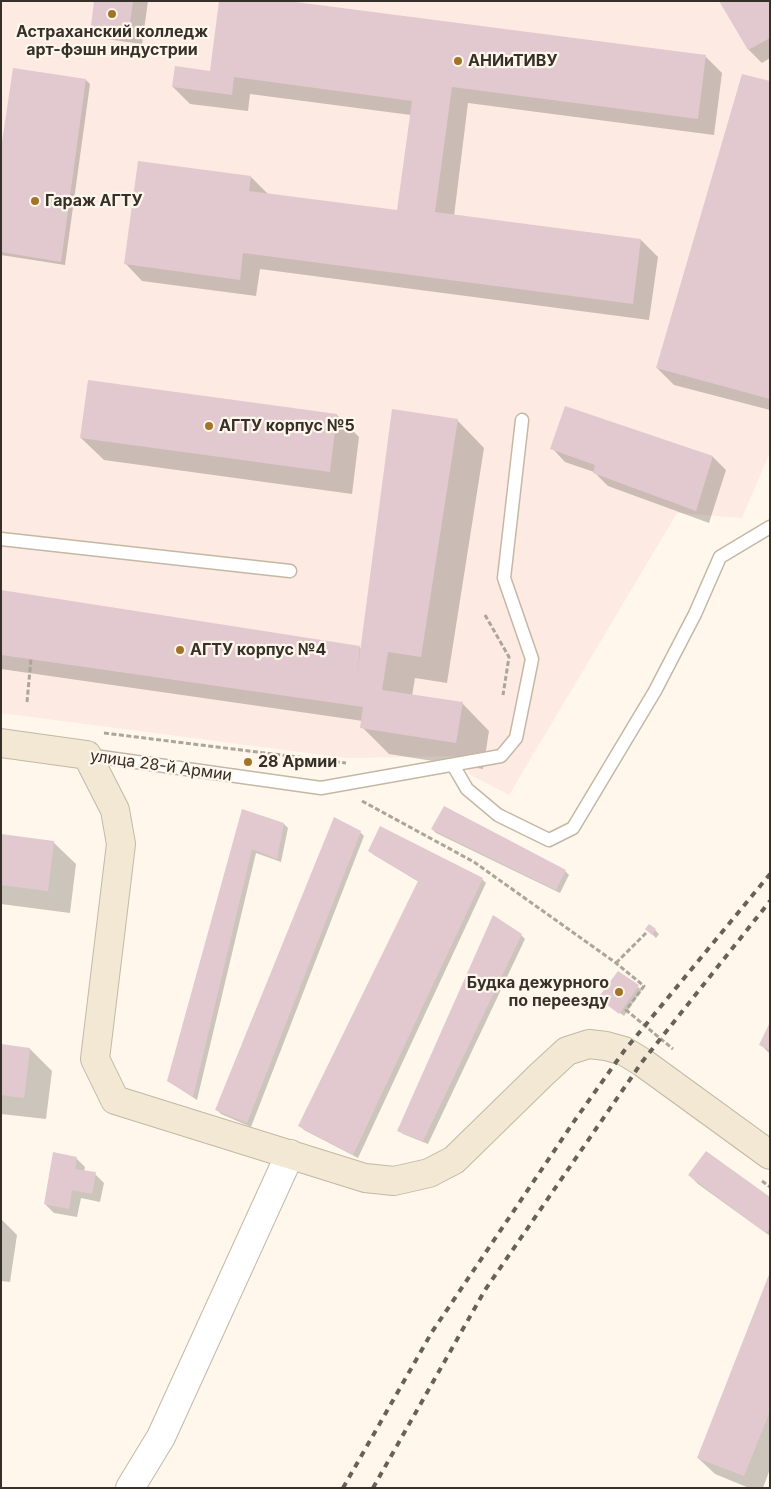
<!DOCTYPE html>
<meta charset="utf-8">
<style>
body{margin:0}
#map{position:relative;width:771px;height:1489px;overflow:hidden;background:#fff7eb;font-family:Inter,sans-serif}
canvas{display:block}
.frame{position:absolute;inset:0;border:2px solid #353029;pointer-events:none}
</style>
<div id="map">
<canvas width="771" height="1489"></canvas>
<div class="frame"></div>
</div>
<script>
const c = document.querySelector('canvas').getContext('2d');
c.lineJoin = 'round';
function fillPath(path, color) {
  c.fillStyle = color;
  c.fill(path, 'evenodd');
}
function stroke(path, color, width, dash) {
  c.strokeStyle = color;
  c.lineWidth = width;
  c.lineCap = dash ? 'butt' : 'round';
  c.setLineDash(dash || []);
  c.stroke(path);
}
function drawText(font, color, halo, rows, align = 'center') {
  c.font = font + ' Inter,sans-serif';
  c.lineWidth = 4.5;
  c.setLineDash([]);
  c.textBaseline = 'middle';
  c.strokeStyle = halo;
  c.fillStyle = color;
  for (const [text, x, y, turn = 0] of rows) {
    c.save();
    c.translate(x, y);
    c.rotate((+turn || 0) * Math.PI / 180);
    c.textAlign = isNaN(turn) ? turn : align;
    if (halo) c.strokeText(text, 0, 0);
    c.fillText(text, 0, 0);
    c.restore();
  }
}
fillPath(new Path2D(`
 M1,1h769v451l-28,66 -65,-5 -168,282 -40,-21 -2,-18 -121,2 -345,-45z`), '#fdeae2');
fillPath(new Path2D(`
 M96,1h52l-6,43 -36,-5 -14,-13z
 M721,1h49v57l-8,5 -13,-13z
 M706,57l16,16 -8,62 -246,-32 -14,113 187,24 17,17 -9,63 -389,-51 -4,27 -114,-15 -16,-17 125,-87 17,17 130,18 13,-97 -161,-21 -2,17 -58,-7 -17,-17 38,-15z
 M86,80l4,4 -25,181 -64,-10v-97z
 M770,82v328l-96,-25 -17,-17z
 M337,415l22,22 -7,57 -248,-34 -23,-22z
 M457,420l27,28 -37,235 -32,-5 -3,18 50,7 27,28 -6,38 -94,-15 -27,-27 1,-6 -362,-52v-78l358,56 3,3z
 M552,448l161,9 13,13 -17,53 -101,-37 -14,-14 -29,-10z
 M243,810l41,14 4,4 -7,34 -25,-9 -59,247 -29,-19z
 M432,829l133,42 4,4 -9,18 -124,-60z
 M360,832l4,4 -113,291 -30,-13 -4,-4z
 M1,835l52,7 23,22 -6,49 -69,-9z
 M369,851l113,28 4,4 -128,275 -54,-28 -4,-4 119,-244 -45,-27z
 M650,925l9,9 -3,4 -5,-5z
 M521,935l4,4 -97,205 -25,-10 -5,-4z
 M619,973l23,17 -18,26 -21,-16z
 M770,1025v29l-9,-9z
 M1,1045l29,4 22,22 -6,48 -45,-5z
 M76,1158l9,9 -1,5 11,2 9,9 -4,19 -19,-4 -4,19 -23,-4 -9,-9z
 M689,1175l81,24v37l-72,-52z
 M1,1219l16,16 -7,47 -9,-1z
 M770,1275v194l-7,19h-14l-34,-14 -17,-16z`), '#0003');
fillPath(new Path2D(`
 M94,1h39l-4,30 -38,-5z
 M219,1h69l418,54 -8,64 -246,-32 -17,125 206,27 -8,65 -390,-51 -3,27 -116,-16 14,-103 113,15 -2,15 148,19 15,-109 -178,-24 -2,18 -60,-8 3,-21 35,5z
 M719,1h51v37l-22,12z
 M13,68l73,11 -25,183 -60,-10v-103z
 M742,74l28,7v318l-114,-31z
 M88,380l249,34 -7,58 -250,-34z
 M565,406l148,50 -17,55 -103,-38 2,-8 -45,-16z
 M392,409l66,10 -37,238 -33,-5 -6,38 81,12 -7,41 -96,-15 3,-21 -362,-52v-65l359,56 -3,29z
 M444,806l122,64 -10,20 -125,-61z
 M242,809l42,14 -7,36 -25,-10 -59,248 -26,-16z
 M334,817l27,14 -114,292 -32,-13z
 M380,826l103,52 -130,277 -55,-29 120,-245 -50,-30z
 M1,834l53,7 -6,50 -47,-6z
 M493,915l29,19 -99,207 -26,-10z
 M649,924l7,5 -4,6 -7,-6z
 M618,971l21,14 -20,29 -21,-16z
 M770,1022v28l-11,-5z
 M1,1044l29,4 -6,50 -23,-3z
 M706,1151l64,46v31l-4,5 -78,-58z
 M53,1152l24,5 -2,12 21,3 -4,22 -20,-4 -3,19 -25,-5z
 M770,1272v139l-26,65 -47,-18z`), '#e2c9d0');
const service = new Path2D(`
 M1,539l289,32
 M87,755l234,33 180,-32 15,-18 16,-79 -28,-81 18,-158
 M453,765l14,24 31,26 51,25 24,-12 82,-137 40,-77 25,-57 50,-30`);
const tertiary = new Path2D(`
 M130,1488l31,-51 129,-283`);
const secondary = new Path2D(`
 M1,743l86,12 28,55 6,34 -26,215 20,41 250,78 29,3 35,-8 25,-13 88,-86 25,-23 22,-7 17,2 18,5 18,11 128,93`);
stroke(service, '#c4b8a5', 15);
stroke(tertiary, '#c4b8a5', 30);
stroke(secondary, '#c4b8a5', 30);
stroke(new Path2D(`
 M485,615l24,42 -6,38
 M27,702l4,-43
 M104,733l242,30
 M362,801l112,61 142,101 28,23 -18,24 47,39
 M616,963l30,-30
 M762,1181l8,6`), '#aca59b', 3, [5, 2.5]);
stroke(service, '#fff', 12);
stroke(tertiary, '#fff', 28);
stroke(secondary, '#f2e8d3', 28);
stroke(new Path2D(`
 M343,1488l89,-156 143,-212 49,-69 146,-177
 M373,1488l112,-198 157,-228 128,-161`), '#676159', 4, [6, 6]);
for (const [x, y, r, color] of [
 [112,14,5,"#a37428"],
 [458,61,5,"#a37428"],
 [35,201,5,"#a37428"],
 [209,426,5,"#a37428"],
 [180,650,5,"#a37428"],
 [248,762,5,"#a37428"],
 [619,992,5,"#a37428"]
]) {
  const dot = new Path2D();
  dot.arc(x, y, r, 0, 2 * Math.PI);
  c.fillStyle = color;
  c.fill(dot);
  stroke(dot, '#fff7eb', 2);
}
drawText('bold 16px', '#353029', '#fff7eb', [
 ["Астраханский колледж",112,32,"center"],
 ["арт-фэшн индустрии",112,50,"center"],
 ["АНИиТИВУ",468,61],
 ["Гараж АГТУ",45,201],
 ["АГТУ корпус №5",219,426],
 ["АГТУ корпус №4",190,650],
 ["28 Армии",258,762],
 ["Будка дежурного",609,983,"right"],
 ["по переезду",609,1001,"right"]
], 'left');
drawText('16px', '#353029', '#fff7eb', [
 ["улица 28-й Армии",161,766,8]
]);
</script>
